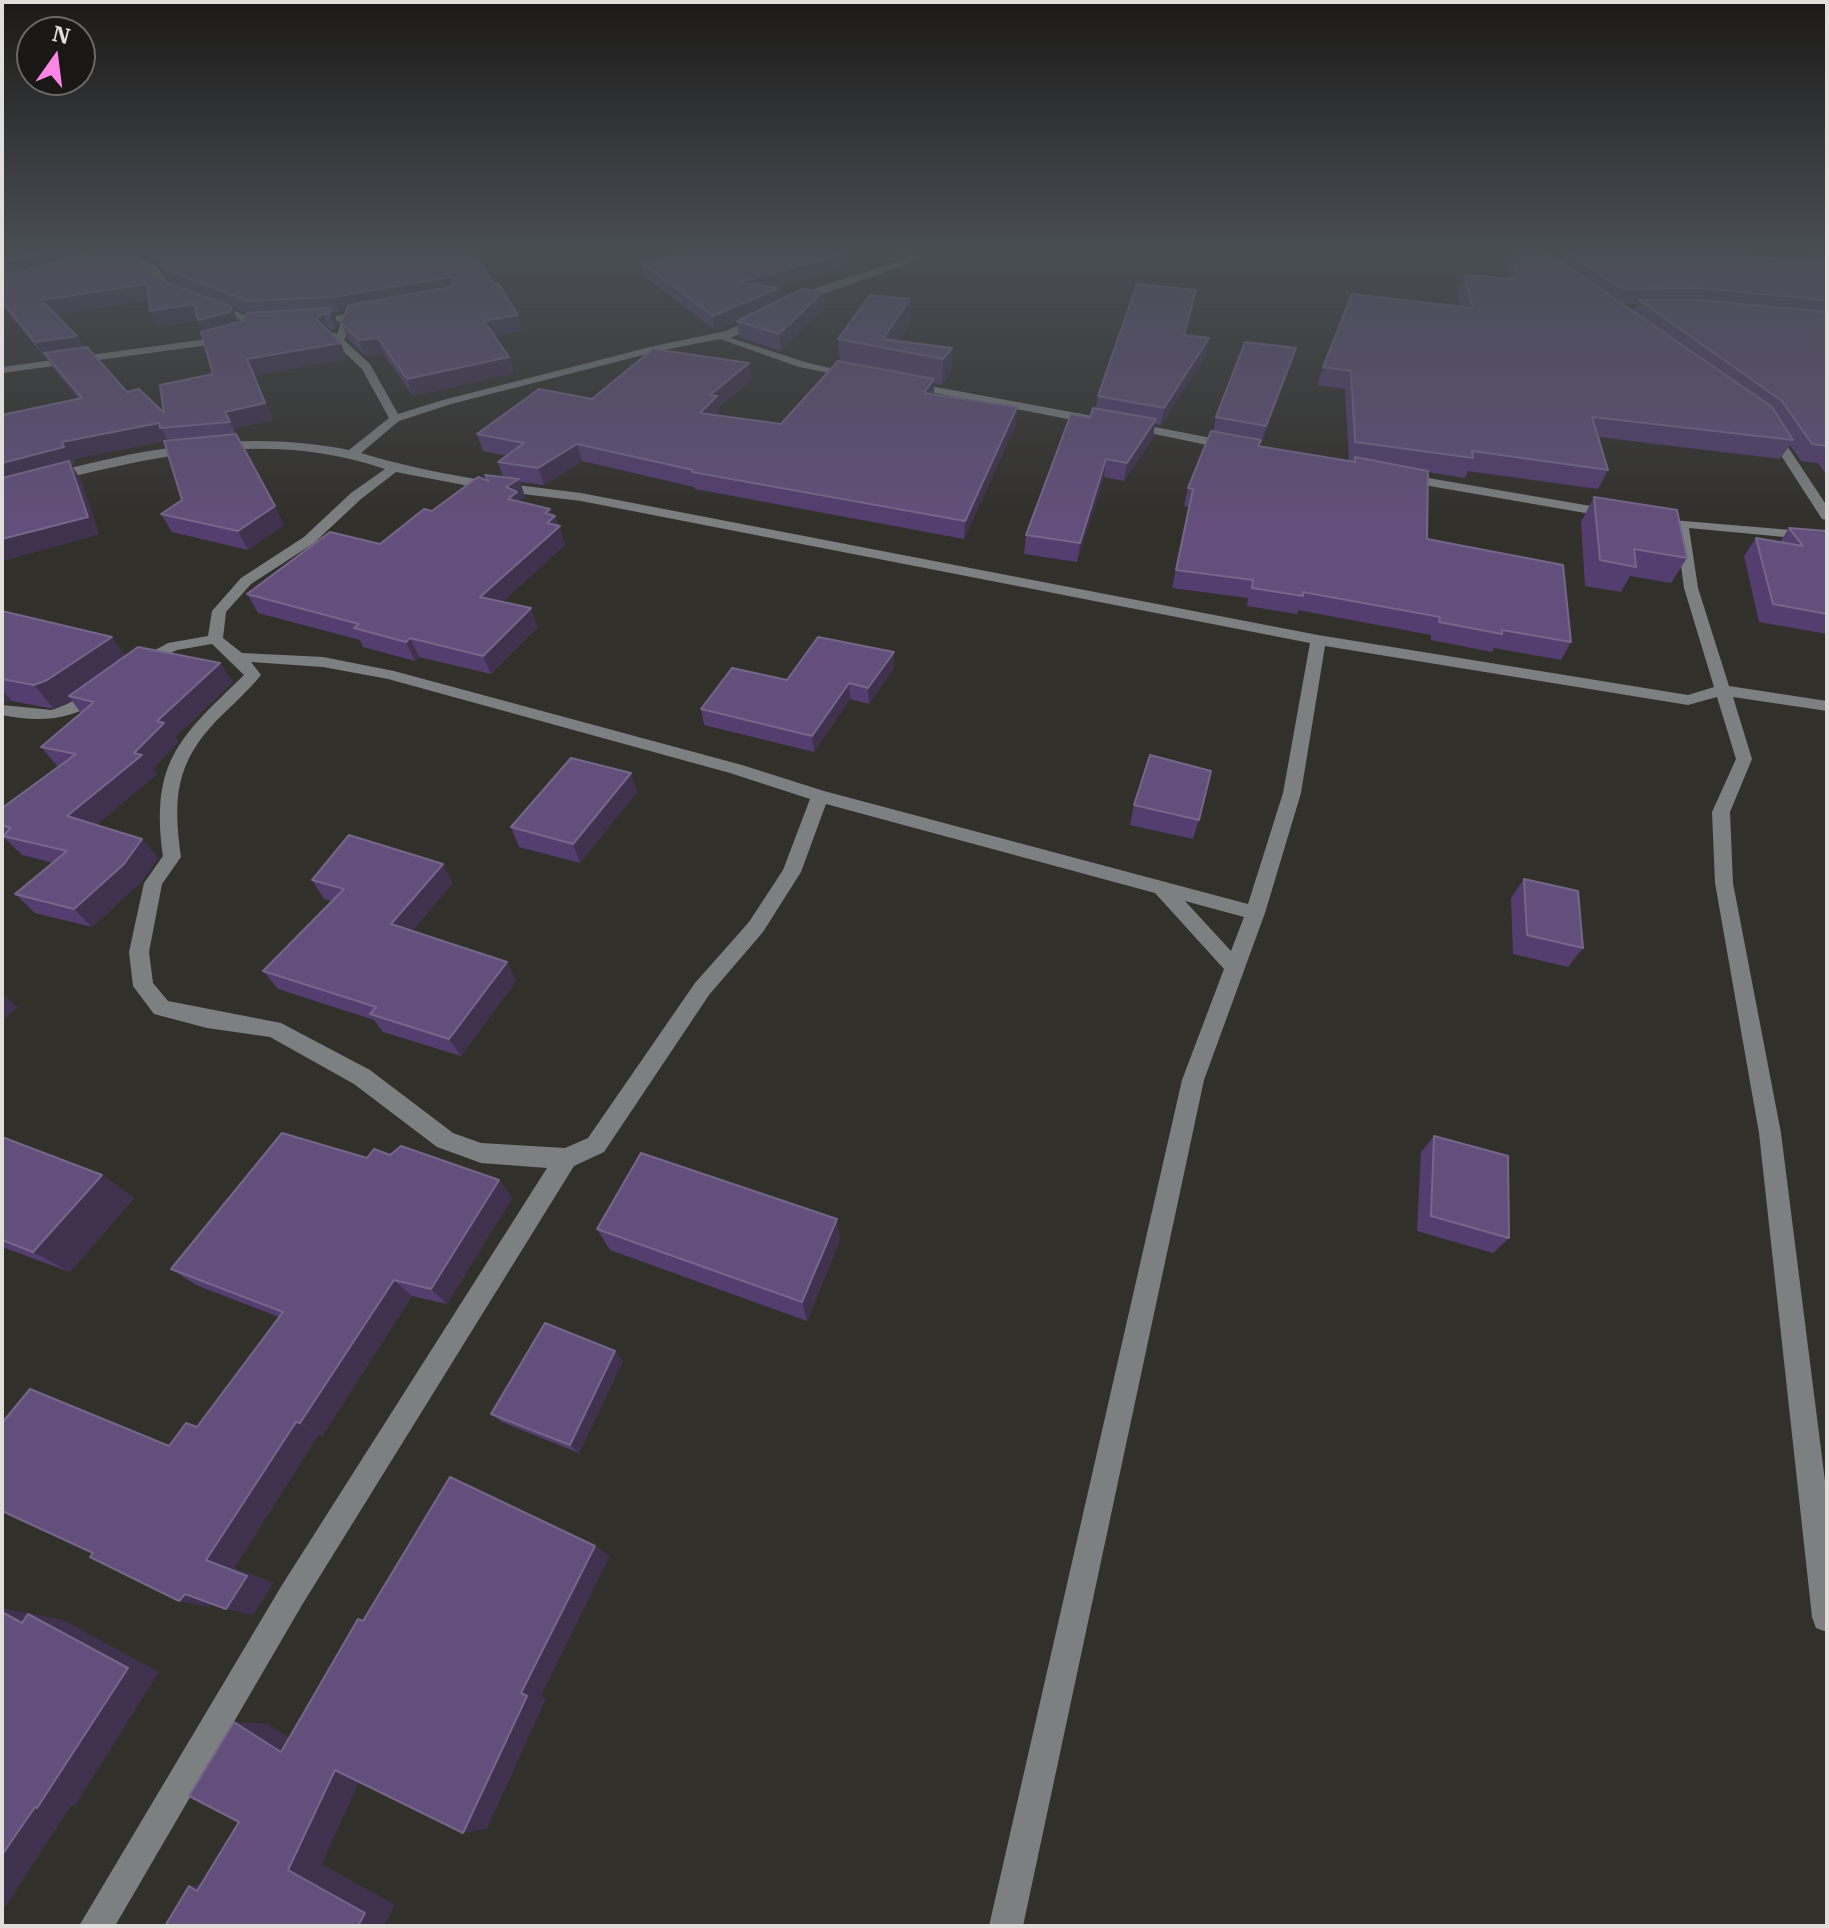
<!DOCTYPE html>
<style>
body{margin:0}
#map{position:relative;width:1829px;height:1928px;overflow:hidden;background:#32302b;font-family:"IBM Plex Serif",serif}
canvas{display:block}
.frame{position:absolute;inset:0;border:4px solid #e0dfdc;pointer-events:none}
.north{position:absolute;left:16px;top:16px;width:80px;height:80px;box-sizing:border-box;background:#191816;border:2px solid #696865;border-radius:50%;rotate:14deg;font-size:22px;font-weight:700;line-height:32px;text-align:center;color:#e0dfdc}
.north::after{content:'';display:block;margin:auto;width:28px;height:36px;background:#fb86e5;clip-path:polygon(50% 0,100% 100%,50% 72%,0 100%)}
</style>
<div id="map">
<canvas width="1829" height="1928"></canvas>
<div class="frame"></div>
<div class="north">N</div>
</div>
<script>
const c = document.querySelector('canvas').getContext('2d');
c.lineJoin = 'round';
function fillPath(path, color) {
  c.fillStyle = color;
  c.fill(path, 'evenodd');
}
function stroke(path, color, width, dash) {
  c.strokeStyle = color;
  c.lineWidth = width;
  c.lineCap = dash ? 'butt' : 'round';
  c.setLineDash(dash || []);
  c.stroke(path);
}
fillPath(new Path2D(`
 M110,254h15l31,11 13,20 18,9 -5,3 -20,-8 -13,-20z
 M899,254h11l8,6 -120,43 -8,-2 29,-14 87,-28z
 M211,302l42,16 -4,16 -25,9 -222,30v-6l220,-30 18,-7 3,-9 -35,-14z
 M370,308l5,3 -1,2 -25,6 3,3 -8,18 26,24 28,50 45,-14 211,-54 72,-15 37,-17 4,1v4l-36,19 74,24 54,13 -5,3 -55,-11 -79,-28 -61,12 -208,53 -52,17 -38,32c72,22 145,31 220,40l737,142 370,60 26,-8 -30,-99 -8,-61 -28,-3v-6l179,15v8l-138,-13 9,60 31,98 98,15v10l-94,-14 19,62 -22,53 3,71 48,250 46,364v135l-11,-4 -4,-11 -53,-484 -44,-250 -3,-71 24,-53 -19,-62 -29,8 -363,-59 -24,147 -36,120 -61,167 -181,846h-34l193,-846 42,-111 -69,-76 -329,-89 -25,68 -38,60 -54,63 -105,157 -30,14 -272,439 -187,321h-36l203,-341 265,-417 -66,-5 -44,-16 -83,-63 -84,-47 -63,-9 -53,-14 -21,-28 -4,-34 15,-69 19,-27c-13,-95 17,-119 81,-181l-32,-31 -35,6 -41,20 -8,-5 40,-22 40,-7 4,-25 29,-33 63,-41 47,-44 34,-24c-129,-44 -256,-7 -383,26v-8c113,-33 230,-61 347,-37l40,-32 -27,-49 -36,-34 5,-3 6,2 4,-11 -5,-3v-4zM396,472l94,18 91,11 729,142 -27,150 -35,111 -424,-113 -82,-26 -348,-94 -71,-14 -81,-4 -19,-15 3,-26 25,-28 63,-41 47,-44zM251,662l72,5 65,12 342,94 80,26 -27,71 -34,52 -54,61 -107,155 -23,10 -84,-5 -28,-10 -83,-63 -89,-47 -113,-22 -15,-18 -4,-31 13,-68 19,-27c-8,-59 -6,-93 36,-137 15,-15 31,-29 44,-45zM1185,901l59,16 -13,34z
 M909,382l189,35 6,4 -6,4 -193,-38 -2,-2z
 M1129,422l103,20 6,4 -6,4 -107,-22v-4z
 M1770,425l4,1 53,80v14l-5,-1 -58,-90z
 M1405,474l209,36 7,4 -7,4 -213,-37v-6z
 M98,690l8,5 -2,4c-34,21 -63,24 -102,16v-10l50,5z`), '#7d8081');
fillPath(new Path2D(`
 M2,254l151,23 56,21 -38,-15 -14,-21 -22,-8h338l49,77 -28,5 15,21 5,16 -101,23 -29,-42 -18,2 -18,-17 -7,-16 5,-12 -14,1 5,12 -2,6 -6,-1 -1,2 19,28 -92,16 18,45 -40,8 51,97 -36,25 -76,-18 -11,-18 21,-14 -18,-59 -91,18 2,5 -4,1 9,13 19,56 -97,27v-146l77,-16 -25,-30 -7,-11h-2l-43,-53zM149,300l10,27 39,-7 6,11 9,43 -49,39 -37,-21 -43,-44 -7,-12 -21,-22zM232,308l15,6 -4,7 -4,1z
 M680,254h168v11l-3,1v2l-70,19 5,12 44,9 -43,43 -42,-14 -2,-16 -22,9 -70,-53 -3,-14z
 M1513,254l46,7 3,-7h185l3,3 64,3 -5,-6h18v222l-9,-13 -17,-2 -11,-16 -10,14 -181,-22 9,33 -10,19 -130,-18 -3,7 -37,-6 -1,67 144,103 -10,18 -67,-12 -2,4 -61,-12v-5l-133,-25 -1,4 -50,-8 1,-8 -76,-10 17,-81 -5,-1 4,-18 25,-57 3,-14 80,-69 -5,17 -30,79h-1l-1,2 90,15 -4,-72 -28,-4 6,-18 138,-60 -4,-15 7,-17 44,3 -1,-9zM1621,304h16l-4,8z
 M1196,290l-11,45 21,20 -45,70 -6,-1 -2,13 -29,44 -20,-4 -27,85 -53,-8 2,-19 70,-127 2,-12z
 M910,323l-11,18 53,7 -1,25 -9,12 -8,-2v11l82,30 -52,115 -269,-50 -1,-2 -112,-26 -38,24 -24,-3 5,15 -5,3 1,2 29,7 2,6 3,1 10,29 -63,57 36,25 -47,47 -72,-17 -4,4 -52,-14 -3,-7 -102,-27 -11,-19 133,-50 52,-33 55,-31 -2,-5 18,2 -5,-15 9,-6 -24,-5 -6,-17 115,-35 159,-19 -32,27v6l-2,2 64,9 59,-62 -2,-23z
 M1594,497l93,61 -16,25 -41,-7 -9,16 -36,-6 -4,-64z
 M1789,528l38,3v103l-68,-12 -15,-66 12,-18 24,4z
 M2,611l110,26 13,19 108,26 -58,55 3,5 -25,27 4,5 -61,51 46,14 16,19 -17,24 -49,45 -57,-14 -20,-19 39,-31 -32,-8 -14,-14 -6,-4v-29l56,-41 -17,-20 40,-34 -9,-12 -5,3 -13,5 -42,-8 -10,1z
 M894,652v16l-25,36 -19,-5 -36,53 -110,-27 -3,-16 86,-29z
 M637,792l-57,71 -61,-16 -8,-20z
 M1134,805l65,15 -6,19 -63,-14z
 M1524,879l59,69 -15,19 -55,-13 -2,-56z
 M312,880l141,3 -41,48 95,31 9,19 -55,75 -78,-24 -9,-12 -96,-31 -15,-18 69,-70 -8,-2z
 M1434,1136l75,102 -16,15 -76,-22 4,-79z
 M2,1137l100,38 32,23 -64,74 -68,-25z
 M390,1155l109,25 13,18 -65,106 -35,-8 -90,140 -3,-2 -85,134 39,15 -20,32 -42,-12 -2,4 -30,-6 -10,-155 28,-19 82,-110 -83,-32 -25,-16z
 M597,1229l243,11 -33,81 -197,-71z
 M623,1361l-44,92 -77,-31 -11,-8z`), '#543e6f');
fillPath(new Path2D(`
 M39,254h59l-96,23v-16z
 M841,254h7v11l-3,1v2l-104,28 -2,-14z
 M455,276l5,16 -120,20 -7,-15z
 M147,284l8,15 -104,16 -10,-15z
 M779,288l2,14 -66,28 -2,-14z
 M823,292l1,16 -43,43 -2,-17z
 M910,299v24l-17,26 -10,-10z
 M194,304l38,3 7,16 -33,13 -8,-16h2l-41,7 -9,-16z
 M331,308l6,16 -2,6 -6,-15z
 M323,314l6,15 -6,6 -7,-16z
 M518,315l4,16 -34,6 -4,-16z
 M77,336l10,16 -43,1 3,5h-2l-10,-16z
 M378,338l6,16 -18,2 -7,-16z
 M1209,338l-3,17 -45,70 3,-17z
 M341,343l6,16 -92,16 18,45 -40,8 -8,-16 22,-53z
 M952,348l-1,25 -9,12 1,-26z
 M1296,348l-5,17 -30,79 5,-18z
 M509,357l5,16 -101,23 -6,-17z
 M749,363l2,17 -32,27v6l-17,17 -2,-17 10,-18z
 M934,379v17l-10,-3z
 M1017,407l-1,17 -52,115 1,-18z
 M1156,419l-3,18 -29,44 3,-18z
 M159,423l8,17 -94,19 2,5 -4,1 9,13 19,56 -97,27v-98l60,-21z
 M577,444l5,17 -38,24 -6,-17z
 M1106,459l-2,18 -27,85 3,-19z
 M519,479l6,18 -5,3 3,10 -9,8 -8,-31z
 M275,506l9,19 -36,25 -10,-19z
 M550,509l3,9 2,-2 3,11 2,-1 5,19 -78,71 -7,-19 65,-84z
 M531,608l7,19 -47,47 -8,-18z
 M112,637l17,24 -60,35 3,5 -5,3 -13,5 -20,-24z
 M410,638l9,19 -4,4 -9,-19z
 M894,652v16l-25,36 -1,-16z
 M220,663l13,19 -58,55 3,5 -25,27 4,5 -73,61 -17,-19 67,-63 23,-32z
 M849,683l1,16 -36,53 -2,-16z
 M2,690l10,11 -10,1z
 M631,773l6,19 -57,71 -7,-19z
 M142,839l16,19 -17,24 -49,45 -18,-18z
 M443,864l10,19 -51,60 -11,-19z
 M507,962l9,19 -55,75 -12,-17z
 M2,994l16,13 -16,14z
 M102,1175l32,23 -64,74 -37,-20z
 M499,1180l13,18 -65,106 -16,-15z
 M837,1219l3,21 -33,81 -5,-19z
 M394,1280l18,16 -90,140 -22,-13z
 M615,1351l8,10 -44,92 -9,-8z
 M296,1422l23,12 -85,134 39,15 -20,32 -27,-6 -20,-49z
 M595,1546l15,10 -69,140 5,3 -59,130 -24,4 58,-140z
 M185,1594l28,6 -4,7 -30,-6z
 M2,1608l61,12 96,52 -84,134h-4l-69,106v-57l20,-232 -20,-11z
 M234,1722l34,2 46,29 -33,-1z
 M365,1769l-43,95 73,41 -11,21h-26l-70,-56 47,-100z
 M228,1879l-31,12 -8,-5z`), '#40314f');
const building = new Path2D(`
 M2,254h37l-12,4 -25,3z
 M85,254h48l6,3 14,20 79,30 -2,5 -32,8 -4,-16 -44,7 -3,-27 -106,16 36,36 -42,6 -33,-40v-29l26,-3z
 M154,254h319l21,29h4l20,32 -34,6 25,36 -102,22 -29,-41 -19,2 -18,-17 8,-18 102,-18 4,-11 -122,21 -86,4 -84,-33z
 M680,254h164l-105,28 40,6 -66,28 -71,-53z
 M1514,254h36l222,153 21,33 -201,-23 16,53 -136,-19 1,7 -118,-16 -4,-71 -28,-4 29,-73 121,14 -9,-33 54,4z
 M1569,254h178l3,3 77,4v39l-129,-12 -76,1z
 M1137,284l59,6 -12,45 25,3 -45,70 -66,-12z
 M802,289l21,3 -44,42 -42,-13z
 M870,295l40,4 -27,40 69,9 -9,11 -105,-20z
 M1639,300h59l129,12v134l-15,-2 -30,-43z
 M331,308l-2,7 -6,-1 -7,5 25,24 -94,16 18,44 -40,9 5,10 -70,6 -1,-5 -97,19 2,5 -62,16v-48l80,-17 -38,-45 43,-6 40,45 12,-3 25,24 -4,-28 53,-11 -12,-42 42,-11 4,-8z
 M1245,342l51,6 -30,78 -50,-9z
 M653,349l96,14 -39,32 7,1 -17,17 81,11 57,-63 96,18 -10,14 93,14 -52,114 -273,-49 1,-2 -116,-26 -39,24 -40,-6 26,-19 -47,-9 62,-45 53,10z
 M1093,408l63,11 -29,44 -21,-4 -26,84 -54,-8 45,-121 19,4z
 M1211,431l50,9 -3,6 97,16v-5l73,14 -1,68 136,26 8,77 -69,-12v4l-63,-12 1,-5 -137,-25v4l-51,-8 1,-8 -77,-10 17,-81 -5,-1z
 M236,434l39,72 -37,25 -77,-17 21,-14 -18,-59z
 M69,461l19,56 -86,22v-61z
 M485,475l34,4 -13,8 11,5 -9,7 42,10 -5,4 10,3 -8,7 13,3 -80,71 51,11 -48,48 -73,-18 -4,4 -52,-14 5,-4 -112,-30 83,-62 50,12 44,-35 8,2 46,-34 11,4z
 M1594,497l83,13 10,48 -53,-9 2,18 -36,-7z
 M1789,528l38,3v83l-54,-10 -17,-66 47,8z
 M2,611l110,26 -65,43 -13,5 -32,-6z
 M818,637l76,15 -26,36 -19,-5 -37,53 -111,-27 31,-41 55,12z
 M138,647l82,16 -63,58 7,2 -30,30 8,2 -75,61 75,23 -18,25 -50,45 -59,-15 52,-43 -64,-15 8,-8 -9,-3v-17l74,-54 -35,-7 53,-45 -25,-6z
 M1150,755l61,16 -12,49 -65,-15z
 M571,758l60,15 -58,71 -62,-17z
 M349,835l94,29 -52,60 116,38 -58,77 -79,-25 6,-7 -113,-36 81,-82 -32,-9z
 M1524,879l54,12 5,57 -56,-13z
 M282,1133l85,25 7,-9 16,6 11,-9 98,34 -68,109 -37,-9 -94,143 -4,-1 -90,138 41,16 -21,33 -41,-15 -6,7 -89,-44 3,-4 -91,-42v-88l28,-34 139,57 17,-23 11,4 86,-115 -112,-43z
 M1434,1136l74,20 1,82 -78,-22z
 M2,1137l100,38 -69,77 -31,-12z
 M641,1153l196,66 -35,83 -205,-73z
 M545,1323l70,28 -45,94 -79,-31z
 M450,1477l145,69 -74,147 6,3 -64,137 -128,-63 -47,100 77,43 -7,13h-193l24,-40 8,5 42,-69 -50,-26 45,-74 47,30 77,-133 5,2z
 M2,1612l20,11 6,-9 100,54 -91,140 -2,-1 -33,48z`);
fillPath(building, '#634f7b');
stroke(building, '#76668a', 2);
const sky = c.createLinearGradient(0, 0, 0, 524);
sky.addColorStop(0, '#1c1a18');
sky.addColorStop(0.48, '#494e55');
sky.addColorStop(1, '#494e5500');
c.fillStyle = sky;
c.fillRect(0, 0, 1829, 524);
</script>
